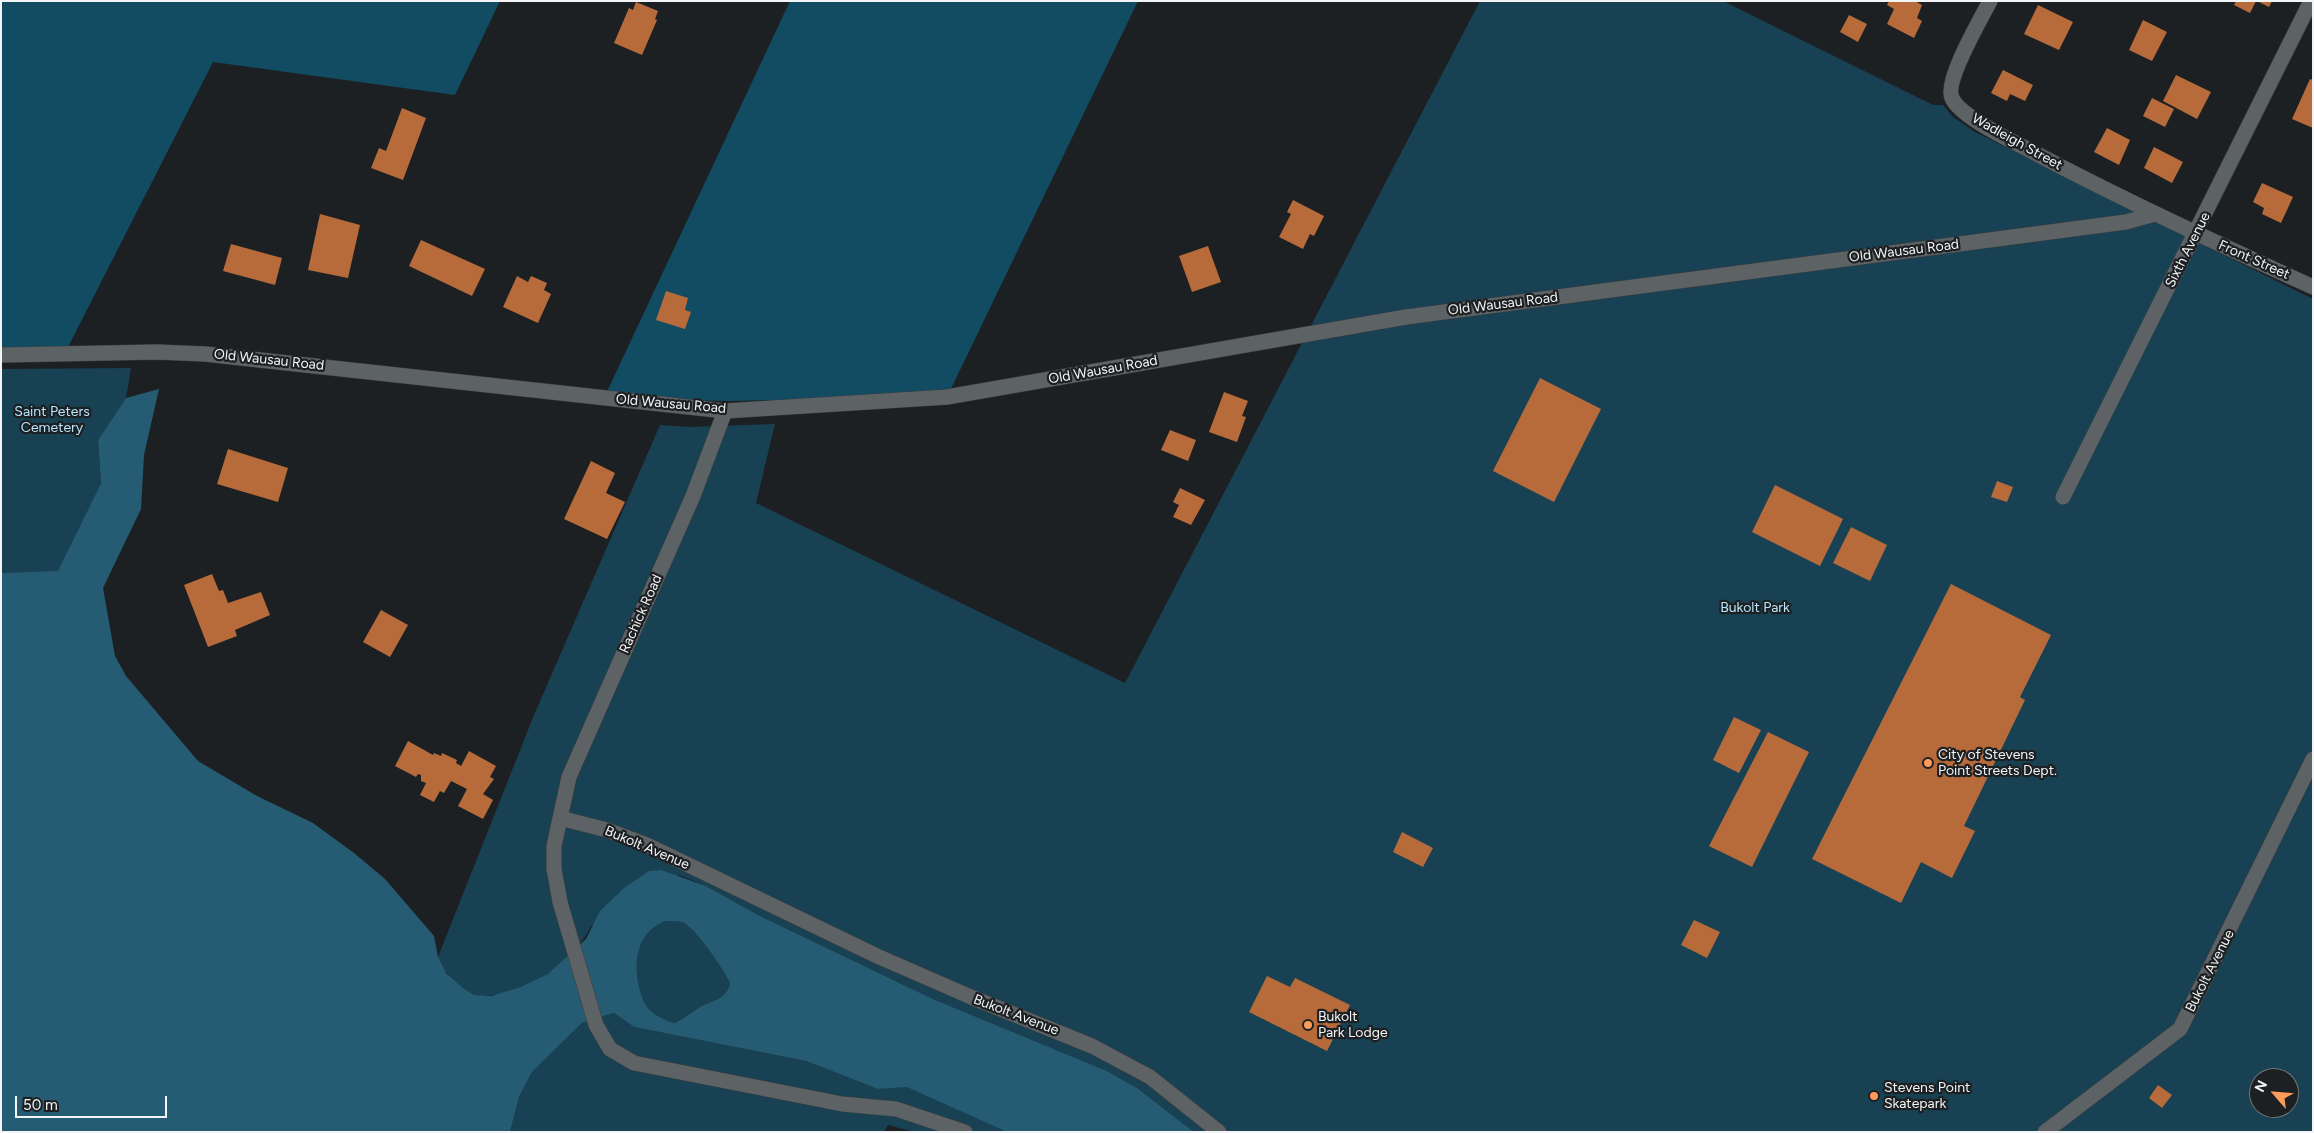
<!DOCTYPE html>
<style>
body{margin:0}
#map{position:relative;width:2314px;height:1133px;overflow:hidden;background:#1d2022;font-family:Figtree,sans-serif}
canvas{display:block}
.frame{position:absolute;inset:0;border:2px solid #f2f4f6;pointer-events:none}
.north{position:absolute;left:2249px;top:1068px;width:50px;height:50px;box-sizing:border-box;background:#1d2022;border:1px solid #727577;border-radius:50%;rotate:297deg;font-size:14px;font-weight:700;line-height:20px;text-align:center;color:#f2f4f6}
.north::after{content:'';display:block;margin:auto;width:18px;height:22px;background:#ff9b5a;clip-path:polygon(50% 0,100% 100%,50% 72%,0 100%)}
.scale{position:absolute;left:15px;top:1096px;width:152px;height:22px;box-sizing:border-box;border:2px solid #f2f4f6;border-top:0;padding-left:6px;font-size:15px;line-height:18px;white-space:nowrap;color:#f2f4f6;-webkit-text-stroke:4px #1d2022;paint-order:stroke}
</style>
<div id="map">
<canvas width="2314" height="1133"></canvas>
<div class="frame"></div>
<div class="north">N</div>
<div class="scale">50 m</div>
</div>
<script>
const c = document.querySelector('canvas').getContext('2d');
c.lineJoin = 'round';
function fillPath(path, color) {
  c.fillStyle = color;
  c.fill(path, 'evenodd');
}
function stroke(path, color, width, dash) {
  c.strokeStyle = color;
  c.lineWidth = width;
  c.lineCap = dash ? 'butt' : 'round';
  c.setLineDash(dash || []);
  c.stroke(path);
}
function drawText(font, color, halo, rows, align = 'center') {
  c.font = font + ' Figtree,sans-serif';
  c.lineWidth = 4.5;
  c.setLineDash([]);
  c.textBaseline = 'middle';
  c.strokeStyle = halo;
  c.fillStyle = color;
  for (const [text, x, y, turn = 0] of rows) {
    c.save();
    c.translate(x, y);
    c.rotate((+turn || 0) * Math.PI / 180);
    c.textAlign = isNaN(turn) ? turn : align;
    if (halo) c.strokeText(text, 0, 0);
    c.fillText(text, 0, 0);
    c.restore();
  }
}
fillPath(new Path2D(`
 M1480,1h243l210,104h10l9,11 23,16 338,167v833h-1119l-57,-44 -30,-17 -174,-72 -175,-84 -52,-29 -27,-11 -88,51c-7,16 -28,38 -43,48 -16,11 -55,26 -74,21 -17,-4 -29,-24 -36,-38l96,-242 126,-290 29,2 86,-3 -19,79 369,180zM2259,1078h30v30h-30z
 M131,368l-5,30 -28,42 3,43 -43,89 -57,1v-204z
 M666,921c5,0 11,0 16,1 14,6 41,47 48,61 -3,16 -17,17 -30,24 -8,5 -17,11 -25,16 -9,-2 -18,-6 -24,-12 -7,-6 -10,-16 -12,-25 -6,-26 -1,-55 27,-65z
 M614,1013l20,14 172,34 72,28 29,-3 100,46h-93l-26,-7 -4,7h-374l9,-35 13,-25 50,-49z`), '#184153');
fillPath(new Path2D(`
 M1,1h499l-45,94 -242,-33 -148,291 -64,4z
 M790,1h348l-191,396 -221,4 -122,-3z`), '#114c63');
fillPath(new Path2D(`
 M159,389l-15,66 -3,54 -38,79 12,68 11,20 72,85 59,35 56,27 41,30 31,26 49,57 4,21 9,17 17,15 10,6 17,1 30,-9 27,-13 38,-35 14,-28 24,-23 25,-17 12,-1 45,16 52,29 175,84 174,72 30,17 57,44h-187l-100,-45 -29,2 -72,-28 -172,-34 -20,-14 -32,10 -50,49 -13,25 -9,35h-509v-559l57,-2 43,-88 -3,-43 28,-42zM666,921c5,0 11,0 16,1 14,6 41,47 48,61 -3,16 -17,17 -30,24 -8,5 -16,11 -25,16 -9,-2 -17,-6 -24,-12 -7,-6 -10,-16 -12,-25 -6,-26 -1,-55 27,-65z`), '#255c74');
fillPath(new Path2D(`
 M1889,1h26l7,4 -5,13 5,3 -8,17 -27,-14 7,-15 -7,-4z
 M2236,1h20l-6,12 -16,-8z
 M2257,1h15l-3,6z
 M636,2l22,9 -3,8 2,1 -15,35 -28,-12 15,-35 4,2z
 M2038,5l35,17 -14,28 -35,-16z
 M1849,15l18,9 -9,18 -18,-10z
 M2143,20l24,12 -15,29 -23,-11z
 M2003,70l30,15 -8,16 -15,-7 -3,7 -16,-8z
 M2176,75l35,17 -14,27 -34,-18z
 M2310,79l3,1v48l-21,-9z
 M2152,98l22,11 -9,18 -22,-11z
 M402,108l24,10 -23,62 -32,-12 8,-20 7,3z
 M2107,128l23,12 -11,25 -25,-13z
 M2154,147l29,15 -11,21 -28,-15z
 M2262,183l31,14 -12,26 -19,-9 2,-6 -11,-6z
 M1293,200l31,16 -10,20 -4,-2 -7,15 -24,-12 12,-23 -4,-2z
 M320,214l40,11 -12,53 -40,-8z
 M421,240l64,29 -13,27 -63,-30z
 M231,244l51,14 -7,27 -52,-14z
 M1208,246l13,36 -29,10 -13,-36z
 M517,276l11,6 3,-6 16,7 -3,7 7,4 -13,29 -35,-16z
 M666,291l22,7 -3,12 6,2 -6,17 -29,-9z
 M1540,378l61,31 -47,93 -61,-31z
 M1224,392l24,9 -6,15 4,1 -9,25 -28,-10z
 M1170,430l26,10 -8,21 -27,-11z
 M228,449l60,19 -10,34 -61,-18z
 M591,461l24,12 -9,20 19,9 -18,37 -43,-20z
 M1997,481l16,6 -6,15 -16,-5z
 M1775,485l68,34 -23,47 -68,-34z
 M1180,488l25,12 -14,25 -18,-8 6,-12 -6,-3z
 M1851,527l36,18 -17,36 -37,-18z
 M212,574l7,17 4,-1 5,13 33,-11 9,23 -35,15 2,6 -29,11 -24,-62z
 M1951,584l100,51 -31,62 5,3 -61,126 11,5 -23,47 -31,-16 -20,41 -89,-44z
 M381,610l27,15 -18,32 -27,-15z
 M1734,717l27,13 -22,43 -26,-13z
 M1768,732l41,20 -57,115 -43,-21z
 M408,741l25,14 1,-2 7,3 1,-3 15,7 -1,3 5,3 8,-15 27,15 -6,11 4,2 -11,15 10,6 -10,19 -25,-13 9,-17 -16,-8 -7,12 -4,-2 -6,11 -14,-7 6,-12 -5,-2v-6l-3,-1 -2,3 -21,-11z
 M1402,832l31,16 -10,19 -30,-15z
 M1694,920l26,12 -13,26 -26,-13z
 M1267,976l23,11 5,-9 55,27 -23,46 -78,-39z
 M2158,1085l14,10 -10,13 -13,-10z`), '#b76b3b');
const street = new Path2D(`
 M1990,1c-9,18 -46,80 -38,97 8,19 62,44 81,54 92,49 185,92 280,135
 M1,355l156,-3 48,2 520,57 222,-14 459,-80 720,-95 29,-8
 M725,411l-32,85 -124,281 -15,69v23l6,33 36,123 14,24 24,14 208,41 54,5 69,23
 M2063,497l248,-496
 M560,818l47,12 40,15 230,111 94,41 121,49 58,31 69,55
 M2045,1132l135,-103 133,-270`);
stroke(street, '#3b3d3f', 16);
stroke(street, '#5d6264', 15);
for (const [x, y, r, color] of [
 [1928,763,5,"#ff9b5a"],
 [1308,1025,5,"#ff9b5a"],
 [1874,1096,5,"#ff9b5a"]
]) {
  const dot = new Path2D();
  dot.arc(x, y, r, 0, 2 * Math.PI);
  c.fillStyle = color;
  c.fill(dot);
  stroke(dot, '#1d2022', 2);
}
drawText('14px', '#f2f4f6', '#1d2022', [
 ["Wadleigh Street",2017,142,29],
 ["Sixth Avenue",2188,250,-63],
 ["Old Wausau Road",1904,251,-7],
 ["Front Street",2254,260,24],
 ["Old Wausau Road",1503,304,-7],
 ["Old Wausau Road",269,360,6],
 ["Old Wausau Road",1103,370,-10],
 ["Old Wausau Road",671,404,5],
 ["Rachick Road",641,614,-66],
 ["Bukolt Avenue",647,848,23],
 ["Bukolt Avenue",2210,971,-63],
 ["Bukolt Avenue",1016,1015,21]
]);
drawText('14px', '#b6e5fc', '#1d2022', [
 ["Saint Peters",52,412],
 ["Cemetery",52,428],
 ["Bukolt Park",1755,608]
]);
drawText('14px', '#f2f4f6', '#1d2022', [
 ["City of Stevens",1938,755],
 ["Point Streets Dept.",1938,771],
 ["Bukolt",1318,1017],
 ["Park Lodge",1318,1033],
 ["Stevens Point",1884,1088],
 ["Skatepark",1884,1104]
], 'left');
</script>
